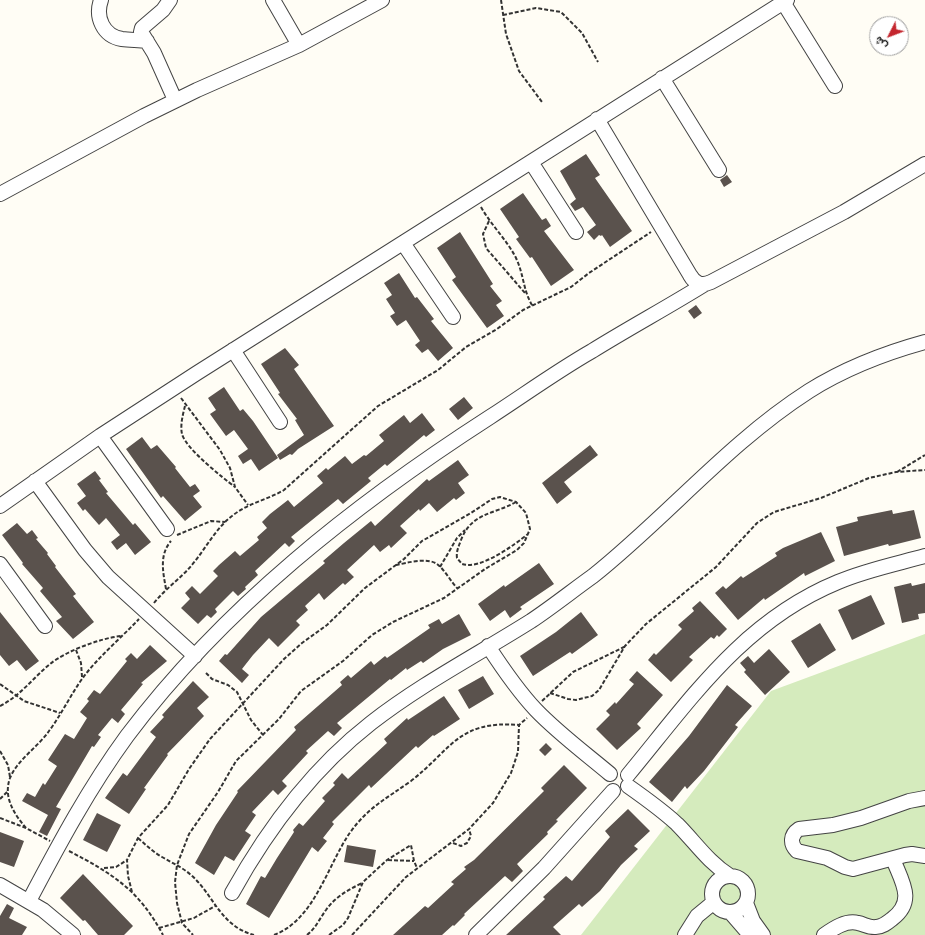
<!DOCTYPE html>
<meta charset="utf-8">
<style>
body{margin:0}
#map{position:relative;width:925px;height:935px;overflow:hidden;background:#fffdf5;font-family:"Libre Baskerville",Vazirmatn,serif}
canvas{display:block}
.north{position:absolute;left:869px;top:16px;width:40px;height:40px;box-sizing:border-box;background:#fff;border:1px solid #a0a0a0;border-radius:50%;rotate:228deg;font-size:11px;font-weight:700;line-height:16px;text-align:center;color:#111}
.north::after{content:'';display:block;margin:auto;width:14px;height:18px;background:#c4262e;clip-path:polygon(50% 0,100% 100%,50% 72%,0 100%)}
</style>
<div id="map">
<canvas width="925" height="935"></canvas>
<div class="north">ش</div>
</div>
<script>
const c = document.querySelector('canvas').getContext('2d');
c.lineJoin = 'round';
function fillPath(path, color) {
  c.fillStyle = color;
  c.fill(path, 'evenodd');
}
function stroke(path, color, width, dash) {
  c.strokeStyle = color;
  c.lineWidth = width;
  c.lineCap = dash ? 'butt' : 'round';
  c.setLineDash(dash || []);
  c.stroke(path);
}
fillPath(new Path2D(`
 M925,634v301h-344l190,-244z`), '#d5ebbd');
fillPath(new Path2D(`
 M586,154l14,21 -5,3 37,53 -22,16 -8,-12 -1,1 -2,-1 -5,5 -7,-8 9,-7 -13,-18 -8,4 -5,-7 6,-5 -16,-28z
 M727,175l5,7 -8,5 -4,-7z
 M523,193l19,27 4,-2 5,8 -7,5 30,39 -23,16 -19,-29 -2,1 -14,-19 3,-2 -19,-28z
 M460,232l33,52 -3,2 12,15 -6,4 8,11 -17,12 -35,-48 4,-3 -19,-29z
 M399,273l16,25 2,-1 17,22 -3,2 22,27 -15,13 -10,-12 -6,4 -7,-8 5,-4 -14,-21 -9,6 -7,-10 5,-3 -9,-14 6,-4 -8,-12z
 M696,305l6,8 -8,6 -6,-8z
 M285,348l14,17 -5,4 40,57 -36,23 -6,6 -2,-1 -10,6 -3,-5 27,-20 -9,-15 2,-1 -19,-25 2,-1 -19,-29z
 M224,387l16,24 3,-2 10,12 25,37 -19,13 -8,-12 -8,5 -5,-8 10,-7 -14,-19 -8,6 -16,-22 6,-4 -8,-12z
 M464,397l9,11 -15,12 -9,-11z
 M422,413l13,17 -9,7 -2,-2 -37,31 -2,-2 -17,14 3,3 -28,23 -5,-5 -47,38 4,4 -6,6 -4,-4 -30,28 3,4 -13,12 1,2 -8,7 -5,-5 -18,18 2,3 -6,6 -4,-3 -9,9 -17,-16 9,-9 -5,-6 7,-7 8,8 18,-18 -5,-5 6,-6 16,-14 5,5 19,-16 -2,-3 10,-9 -5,-6 8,-8 18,-14 6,7 29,-24 -6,-7 9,-8 2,2 17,-14 7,8 12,-9 2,1 18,-15 -5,-6 25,-20 6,8z
 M142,437l9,12 6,-4 19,22 -1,1 15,19 5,-3 5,7 -7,5 9,11 -17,14 -22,-25 -2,2 -35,-49z
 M590,445l8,10 -34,27 8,10 -15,12 -15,-21z
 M458,460l11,15 -11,8 7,10 -9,7 -2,-2 -17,14 -8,-9 -9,8 -1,-2 -19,17 7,7 -16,15 -2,-3 -9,7 -6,-7 -27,25 7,7 -9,8 -2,-2 -19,17 -5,-7 -14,13 3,4 -12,11 4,4 -22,22 -9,-9 -16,17 -11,14 7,6 -7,8 -23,-22 6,-7 2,1 34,-38 64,-54 -2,-2 21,-18 27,-22 4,5 52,-47 2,2z
 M95,471l6,8 -2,1 9,12 -2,1 27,32 2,-2 16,19 -16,13 -9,-12 -9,7 -6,-8 9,-7 -14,-17 -7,7 -14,-16 -2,2 -6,-8 9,-7 -9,-12z
 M892,510l1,4 21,-4 7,28 -32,8 -1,-2 -44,12 -8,-29 22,-6 -1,-4z
 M17,523l10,11 5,-4 6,8 -2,1 12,14 -1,1 9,12 -1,1 21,27 -3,2 21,26 -21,17 -17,-18 6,-4 -22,-26 3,-3 -21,-24 1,-1 -21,-28z
 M821,532l14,29 -30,15 -1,-3 -39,27 -1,-2 -26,22 -23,-27 8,-7 3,3 15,-13 2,2 34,-22 -2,-3 8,-5z
 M539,563l15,21 -34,23 2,2 -12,9 -5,-8 -15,11 -12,-17 26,-19 1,2z
 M911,583l1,3 13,-3v30l-7,1 1,5 -17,4 -8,-36z
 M871,595l14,29 -33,16 -14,-30z
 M700,601l27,28 -8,8 -2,-2 -3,4 -3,-2 -22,20 4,3 -22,22 -23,-22 6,-7 2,2 26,-26 -4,-4 16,-14 -2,-3z
 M0,612l39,49 -13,10 -9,-11 -8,6 -9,-11z
 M581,612l17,23 -26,19 -2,-2 -37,24 -13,-20 36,-24z
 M459,614l12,21 -28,14 -20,14 -2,-2 -14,9 -1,-2 -15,12 -1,-1 -53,44 5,5 -8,8 -6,-5 -22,20 2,2 -26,28 5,5 -9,9 -5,-5 -21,22 4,3 -11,16 6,4 -17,26 -9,-5 -11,19 -19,-12 21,-38 22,-33 -1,-1 59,-61 -2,-3 48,-42 -2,-3 8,-7 3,3 20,-17 3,4 11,-9 2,2 43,-30 -2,-3 11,-6 3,5z
 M820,623l16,27 -28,18 -17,-27z
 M150,645l17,16 -26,22 2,1 -22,26 4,4 -7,9 -6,-5 -14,17 3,2 -7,10 -2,-1 -36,61 5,2 -14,27 -8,-4 9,-17 -26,-14 5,-8 8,4 8,-14 2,2 12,-19 -9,-6 17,-26 9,5 13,-21 -7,-6 9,-11 -2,-2 7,-9 6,4 27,-33 -2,-2 6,-6 6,6z
 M769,649l21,23 -25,23 -21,-23 2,-2 -6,-7 8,-7 6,7z
 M637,671l26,24 -26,29 4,4 -24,22 -21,-21 14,-14 -4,-4 9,-9 1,2 18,-20 -5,-4z
 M483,676l11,18 -25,15 -11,-19z
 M193,681l16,16 -12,11 7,8 -37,38 1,1 -24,33 2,1 -17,25 -24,-16 18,-25 4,3 29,-39 -6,-5 14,-15 -2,-2z
 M727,685l25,21 -17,19 3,2 -34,44 -17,18 -2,-3 -13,16 -23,-20 40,-46z
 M444,696l16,23 -26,17 -1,-1 -15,13 -2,-2 -45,42 -2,-3 -37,37 2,2 -11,14 4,3 -9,11 -6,-5 -43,71 -23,-14 15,-28 4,2 12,-20 17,-26 -1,-2 6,-7 4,3 22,-25 -3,-3 13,-13 -2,-2 9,-10 6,6 39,-36 -3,-4 23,-21 1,2z
 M546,743l6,6 -7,7 -6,-6z
 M564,765l23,23 -31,32 2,1 -11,11 1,2 -31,30 6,7 -11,11 -7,-6 -41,38 1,1 -11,11 -1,-1 -11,10h-49l32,-29 3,2 26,-24 -3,-2 15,-13 -2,-2 10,-7 70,-69 -3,-3z
 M628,809l22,22 -16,15 4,3 -17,16 -21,26 -18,16 -3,-3 -26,23 8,8h-55l39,-36 -2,-2 23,-21 6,5 38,-44 -5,-6z
 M97,813l24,12 -14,27 -24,-12z
 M0,832l24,9 -10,26 -14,-5z
 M347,845l29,5 -3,17 -29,-5z
 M83,874l50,52 -9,9h-26l-13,-15 -2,1 -23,-23z
 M7,904l7,4 -5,10 18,9 -5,8h-22v-19z`), '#5a524d');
const minor = new Path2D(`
 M101,0c-6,17 2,36 21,39 8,1 16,1 25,2
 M170,0l-7,10 -21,18 -1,4 13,21 21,47
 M273,0l26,45
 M783,2l52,84
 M662,78l57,92
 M597,119l93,156c5,9 12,11 21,7l133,-70 81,-48
 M531,162l45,70
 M0,194l144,-78 53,-26 102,-45 83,-45
 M403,243l50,74
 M233,350l47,72
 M100,436l67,93
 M35,481l50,69 23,27 87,79
 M0,506l100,-70 97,-63 590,-373
 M0,564l45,62
 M488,646c15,23 30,45 48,64 22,23 49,43 74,64
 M628,775c63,-76 115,-154 210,-193 28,-12 58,-18 87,-26
 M628,786c17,12 34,24 49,38 18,18 31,38 53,52
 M925,798l-16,3 -48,17 -28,7 -34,4c-9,6 -9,15 -2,22l30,7 18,9 8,2 52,-14 7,-1 13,2
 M712 894a18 18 0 1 1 36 0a18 18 0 1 1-36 0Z
 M0,885l43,25 30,25
 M232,893c36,-65 80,-124 139,-170 50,-39 106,-68 160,-102 21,-14 41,-30 62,-45 74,-59 135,-133 216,-185 35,-22 76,-38 116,-49
 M29,901c30,-57 60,-113 98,-165 97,-129 228,-232 363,-319 34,-22 67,-46 102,-66 37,-23 76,-44 113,-67
 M746,903l7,18 10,14
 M730,912l20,23
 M476,935l68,-67 69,-77
 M685,935l12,-19 17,-14
 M824,935c10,-7 22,-15 34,-12 6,1 11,5 18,4 6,0 11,-4 16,-8 24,-18 10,-37 1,-60`);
stroke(minor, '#444', 16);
stroke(new Path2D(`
 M501,0l5,34 13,37 23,31
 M503,15l33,-7 25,4 21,21 16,29
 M481,207c10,18 26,33 35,51 8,17 7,32 16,47
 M489,221l-6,13 3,14 39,45
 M181,398l39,52 10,18 5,19 13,18
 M185,406c-2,8 -5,19 -3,28 4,15 40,43 53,53
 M897,472l28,-17
 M516,502c-23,13 -44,10 -55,38 -2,6 -5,11 -4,18l5,6c19,6 52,-19 66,-30
 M177,535l34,-14 14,1
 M396,565c11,-2 31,-8 41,-1 8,6 14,18 21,25
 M440,567l17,-29 8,-8
 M166,589c-3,-17 -7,-34 5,-48
 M154,603c11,-14 26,-24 37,-37 14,-16 24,-37 41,-50 16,-13 35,-16 52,-26l94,-84 60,-36 28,-23 31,-18 26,-19 48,-23 18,-14 62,-41
 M76,650l5,13 1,14
 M206,673l6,6 16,6 9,7 14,28 12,15
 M0,684l24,17 36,12
 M550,693l18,6 8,1 16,-4 7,-6 26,-44 21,-22 70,-57 41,-44 17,-11 47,-14 48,-20 27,-6 29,-2
 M542,701l31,-29 51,-25
 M0,706c20,-10 33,-28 50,-42 16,-13 51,-26 71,-28
 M0,751l8,14 2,12
 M0,799l8,-8
 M0,818l26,10 24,13
 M26,828c-12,-14 -23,-31 -16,-50 7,-18 28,-31 39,-47 12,-16 21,-35 33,-52 16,-22 38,-40 57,-60
 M138,838c8,7 15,14 24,19 10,6 20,10 29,18 23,20 29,51 63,60
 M453,843l8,3 6,-3 4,-7 -2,-7
 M69,851c44,23 70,39 94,84
 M388,860l26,1
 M104,868l12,-1 11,-7
 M132,892l-4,-16 -1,-16 11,-22 30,-33 21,-36 21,-30 74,-80 18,-16 25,-18 38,-37 39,-29 18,-18 49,-28 21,-14 8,-2 16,5 10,11 4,16 -6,14 -7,7 -32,19 -41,29 -51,24 -21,13 -29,26 -42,30 -22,28 -43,42 -18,31 -29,42 -12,31 -2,17 2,21 5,20 11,12
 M159,928l35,-10 21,-12
 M274,935c40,-15 53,-68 75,-101 19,-27 37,-35 62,-53 41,-32 47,-61 108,-56
 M307,935c9,-7 13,-17 19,-25 9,-13 22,-20 36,-27
 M329,935l14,-10 5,-7 15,-36 24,-22 24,-15 3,16 3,7
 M352,935l54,-58 63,-48 24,-26 18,-30 7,-21 1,-27 8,-7`), '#333', 2, [4, 2]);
stroke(minor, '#fff', 14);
</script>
